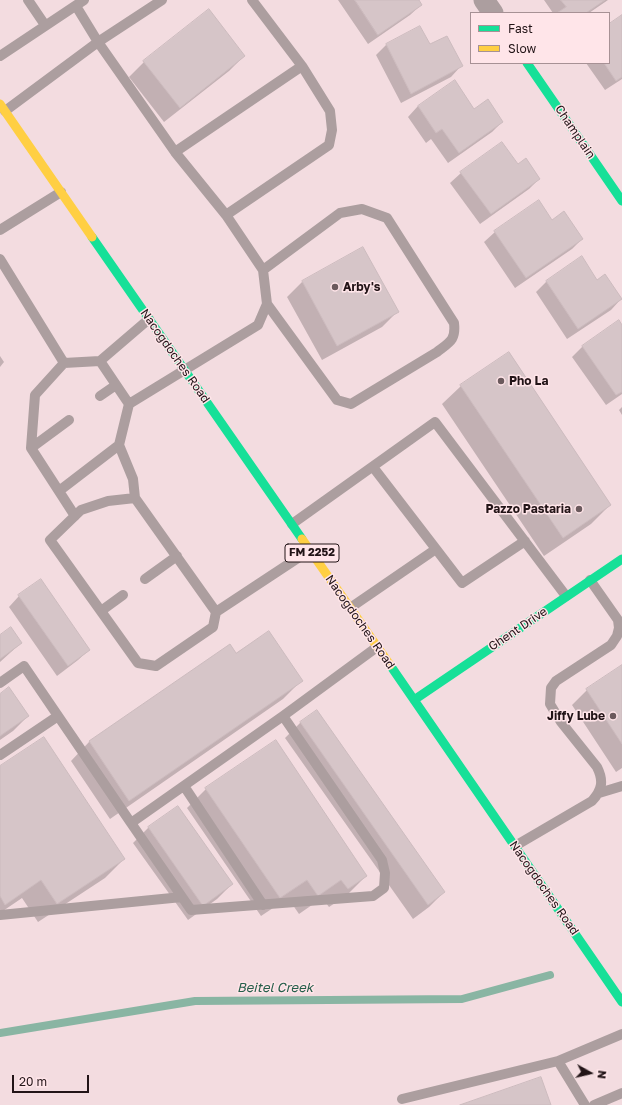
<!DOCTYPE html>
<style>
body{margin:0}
#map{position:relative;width:622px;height:1105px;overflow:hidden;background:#f3dce0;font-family:"Golos Text",sans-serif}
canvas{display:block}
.legend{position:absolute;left:470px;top:12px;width:140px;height:52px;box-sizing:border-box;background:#ffe5e9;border:1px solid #a79195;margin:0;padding:5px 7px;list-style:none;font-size:12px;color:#221417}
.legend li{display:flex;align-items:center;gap:8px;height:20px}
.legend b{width:20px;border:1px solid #a79195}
.north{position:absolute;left:570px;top:1053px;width:40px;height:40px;-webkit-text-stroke:3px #ffe5e9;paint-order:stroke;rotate:98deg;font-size:11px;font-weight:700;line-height:16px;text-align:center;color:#221417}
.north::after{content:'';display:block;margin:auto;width:14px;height:18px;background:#221417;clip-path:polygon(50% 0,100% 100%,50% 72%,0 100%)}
.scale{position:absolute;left:12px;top:1075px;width:77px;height:18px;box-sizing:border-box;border:2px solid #221417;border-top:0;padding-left:5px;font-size:12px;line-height:14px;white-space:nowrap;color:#221417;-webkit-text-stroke:3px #ffe5e9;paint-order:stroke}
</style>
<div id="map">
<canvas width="622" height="1105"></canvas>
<ul class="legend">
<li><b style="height:5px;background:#16e098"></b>Fast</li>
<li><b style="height:5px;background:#ffcf43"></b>Slow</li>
</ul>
<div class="north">N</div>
<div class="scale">20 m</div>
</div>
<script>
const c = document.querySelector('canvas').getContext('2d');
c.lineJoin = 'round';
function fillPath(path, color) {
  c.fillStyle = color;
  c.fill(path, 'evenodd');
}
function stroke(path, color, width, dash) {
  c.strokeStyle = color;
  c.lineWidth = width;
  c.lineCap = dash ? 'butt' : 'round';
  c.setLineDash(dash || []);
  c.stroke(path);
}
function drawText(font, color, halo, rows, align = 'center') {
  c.font = font + ' "Golos Text",sans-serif';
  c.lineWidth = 3;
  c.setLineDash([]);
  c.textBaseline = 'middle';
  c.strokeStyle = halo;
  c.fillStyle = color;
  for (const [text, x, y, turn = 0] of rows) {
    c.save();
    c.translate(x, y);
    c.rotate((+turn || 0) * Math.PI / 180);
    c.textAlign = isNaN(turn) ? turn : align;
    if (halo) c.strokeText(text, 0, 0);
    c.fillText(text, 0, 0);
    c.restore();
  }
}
fillPath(new Path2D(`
 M338,0h80l3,5 -11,10 -42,29z
 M544,0h64l-19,13h-36z
 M622,16v63l-17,11 -19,-27h23v-37z
 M419,27l10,19 32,20 -10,11 -50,26 -25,-48 10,-10z
 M244,56l-15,15 -65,51 -35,-45 15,-15z
 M418,106l56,4 28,12 -10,10 -44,31 -17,-24 -5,4 -18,-26z
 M518,165l21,14 -10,10 -49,35 -30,-41 11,-10z
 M551,221l31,18 -10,10 -57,39 -31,-46 11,-10z
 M581,258l16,23 24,18 -10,11 -44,29 -31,-47 10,-10z
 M302,282l95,30 -15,15 -60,33 -35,-63z
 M622,327v67l-16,11 -34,-48 11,-11z
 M0,356l4,6 -4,5z
 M461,386l149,119 -19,19 -47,32 -102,-152z
 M622,407v8l-3,-5z
 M19,596l70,54 -11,10 -21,16 -48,-69z
 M0,637l21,6 -21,19z
 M230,645l6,9 65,27 -18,18 -173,120 -39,-58 18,-19z
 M622,666v102l-6,4 -44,-67 15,-15z
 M0,695l28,21 -15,15 -13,9z
 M317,711l127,181 -15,15 -16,12 -128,-181 15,-15z
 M0,767l124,92 -19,19 -67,44 -16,-24 -22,15z
 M206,789l160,87 -19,19 -18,12 -7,-9 -23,16 -11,-16 -27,18 -74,-108z
 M178,808l54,76 -15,15 -29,21 -55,-77 15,-15z`), '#0003');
stroke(new Path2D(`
 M0,1033l195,-32 267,-2 88,-24`), '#89b5a3', 8);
const building = new Path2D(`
 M355,0h64l3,5 -44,30z
 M561,0h44l-19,13h-29l9,-6z
 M209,9l36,47 -65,52 -37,-47z
 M622,15v62l-6,4 -12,-18h5v-39z
 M420,26l10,18 17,-8 16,30 -52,28 -25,-50z
 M455,80l19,29 14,-10 15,23 -44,31 -17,-24 -6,4 -18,-27z
 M502,142l16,22 8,-6 14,21 -49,35 -31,-42z
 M539,200l13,20 12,-9 19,28 -57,39 -32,-47z
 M363,247l36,65 -62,34 -35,-65z
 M582,256l15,24 8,-6 17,25 -44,30 -32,-48z
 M619,320l3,5v67l-6,3 -34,-49z
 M509,352l102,153 -48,33 -103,-153z
 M41,579l49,71 -22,16 -50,-71z
 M11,627l11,16 -22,16v-24z
 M269,631l34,50 -174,120 -40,-60 141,-97 6,9z
 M622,665v79l-36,-55z
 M9,687l20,29 -29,20v-42z
 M317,710l128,182 -17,13 -128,-183z
 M44,737l81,122 -68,45 -16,-24 -36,25 -5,-9v-130z
 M276,740l91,136 -19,13 -7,-9 -23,16 -11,-16 -27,18 -75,-110z
 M178,806l55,78 -30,22 -55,-79z
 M541,1077l10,28h-91z`);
fillPath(building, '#d6c5c8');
stroke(building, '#ccbbbe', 1);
stroke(new Path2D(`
 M28,0l17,25
 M76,6l22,36 77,110 51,63 103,-70 3,-15 -2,-19 -28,-45 -50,-66
 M0,56l84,-56
 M5,111l93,-69 64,-42
 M175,152l127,-86
 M226,215l37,55 4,34 -9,21 -129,79 -10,41 14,34 2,19 81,114 94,-62
 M0,230l61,-38
 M0,259l64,104
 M263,270l77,-57 22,-4 25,9 67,105c2,17 -4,19 -17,29l-86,52 -14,-4 -70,-96
 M100,361l29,43
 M100,396l16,-11
 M31,448l38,-28
 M373,467l63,82
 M59,491l60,-46
 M135,498l-27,3 -27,9 -31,30 88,123 18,3 57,-39 3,-15
 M75,516l-44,-68 4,-53 29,-32 36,-2 49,-42
 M292,524l143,-102 131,174
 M145,579l32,-23
 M350,608l86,-59 26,34 63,-42
 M101,611l22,-16
 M0,683l24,-17 107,157
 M283,716l99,144 3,13 -1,15 -11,8 -182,14 -60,-87 152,-107 94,-69
 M0,755l58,-39
 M184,786l79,119
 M599,793l23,-7
 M515,846l77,-45c10,-11 12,-20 5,-34l-36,-45 -11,-18 1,-16 5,-7 55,-36 6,-9 2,-8 -1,-8 -28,-40
 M0,915l182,-18
 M402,1099l156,-38
 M585,1105l-27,-44 64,-27
 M594,1105l28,-12`), '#ac9e9f', 10);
stroke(new Path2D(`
 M484,0l9,13`), '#ac9e9f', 21);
stroke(new Path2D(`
 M527,63l95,138
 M92,237l210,302
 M390,665l232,337
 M414,700l208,-141`), '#16e098', 9);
stroke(new Path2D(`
 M0,104l92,133
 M302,539l88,126`), '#ffcf43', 9);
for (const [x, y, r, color] of [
 [335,287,4,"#6b5a5d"],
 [501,381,4,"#6b5a5d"],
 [579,509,4,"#6b5a5d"],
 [613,716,4,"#6b5a5d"]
]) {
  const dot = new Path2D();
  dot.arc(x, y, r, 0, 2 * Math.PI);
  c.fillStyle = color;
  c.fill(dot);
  stroke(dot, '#ffe5e9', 1.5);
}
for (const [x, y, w] of [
 [312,553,54]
]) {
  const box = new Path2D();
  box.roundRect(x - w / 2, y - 9, w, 18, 3);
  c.fillStyle = '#ffe5e9';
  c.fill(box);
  stroke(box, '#221417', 1);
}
drawText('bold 11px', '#221417', null, [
 ["FM 2252",312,553]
]);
drawText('12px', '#221417', '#ffe5e9', [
 ["Champlain",575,132,56],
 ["Nacogdoches Road",175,356,55],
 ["Nacogdoches Road",360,622,55],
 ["Ghent Drive",518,629,-34],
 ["Nacogdoches Road",544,888,55]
]);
drawText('bold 12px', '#221417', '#ffe5e9', [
 ["Arby's",343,287],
 ["Pho La",509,381],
 ["Pazzo Pastaria",571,509,"right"],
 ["Jiffy Lube",605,716,"right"]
], 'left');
drawText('italic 13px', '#255e4a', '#ffe5e9', [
 ["Beitel Creek",275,988]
]);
</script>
